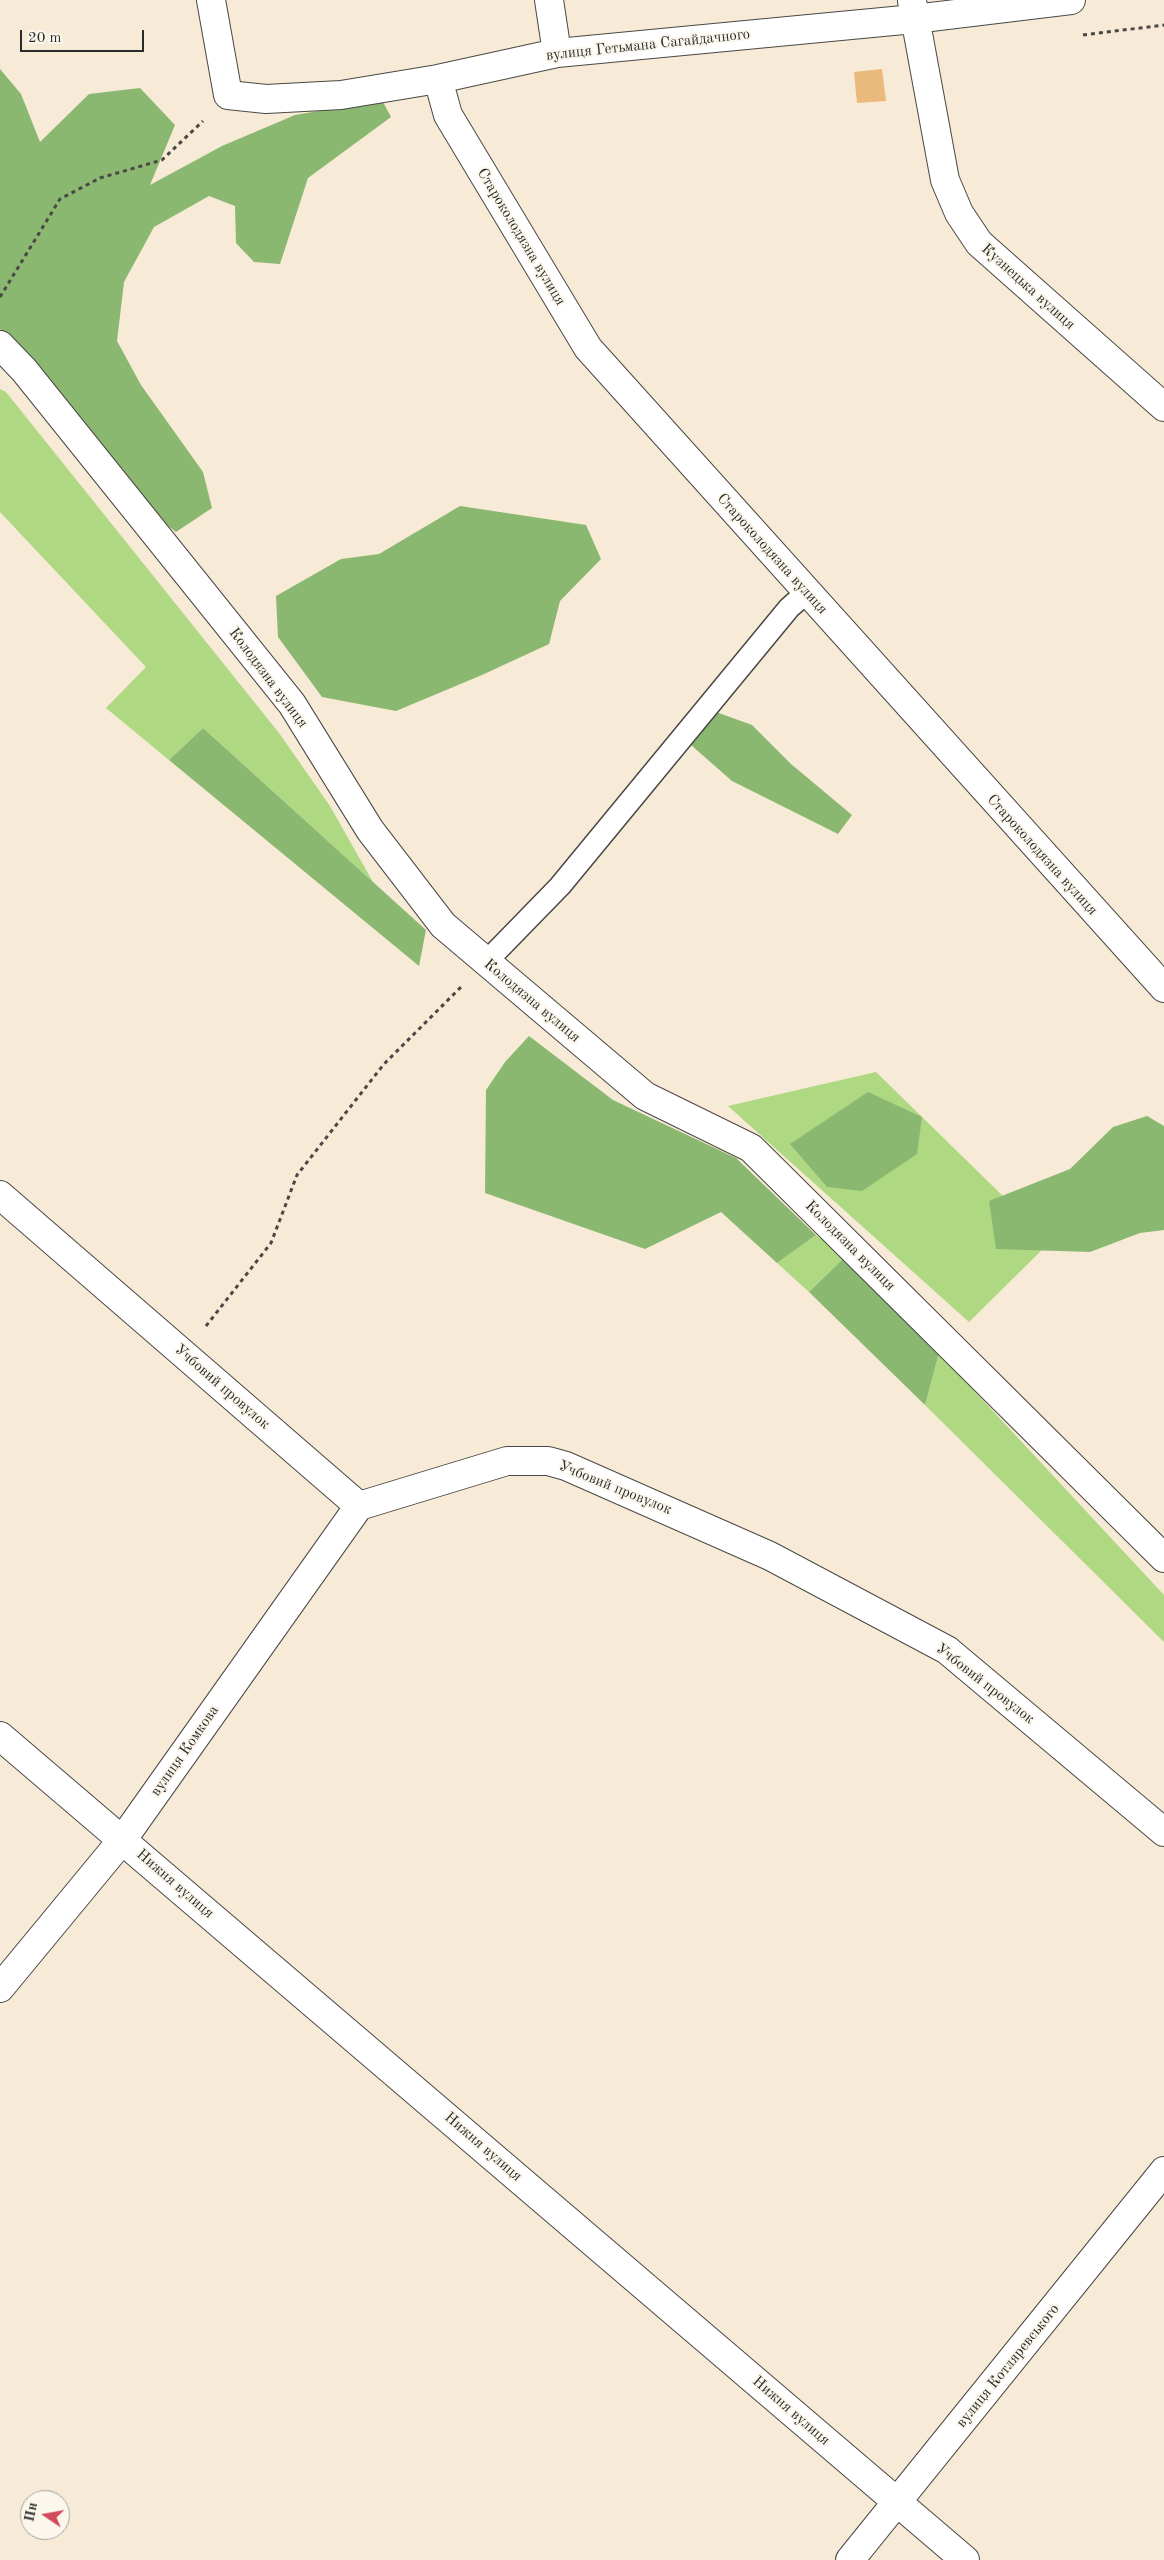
<!DOCTYPE html>
<meta charset="utf-8">
<style>
body{margin:0}
#map{position:relative;width:1164px;height:2560px;overflow:hidden;background:#f7ead6;font-family:"Old Standard TT",serif}
canvas{display:block}
.north{position:absolute;left:20px;top:2490px;width:50px;height:50px;box-sizing:border-box;background:#fbf7ec;border:1px solid #a8a59f;border-radius:50%;rotate:282deg;font-size:14px;font-weight:700;line-height:20px;text-align:center;color:#2b2b2b}
.north::after{content:'';display:block;margin:auto;width:18px;height:22px;background:#d1495b;clip-path:polygon(50% 0,100% 100%,50% 72%,0 100%)}
.scale{position:absolute;left:20px;top:30px;width:124px;height:22px;box-sizing:border-box;border:2px solid #2b2b2b;border-top:0;padding-left:6px;font-size:15px;line-height:18px;white-space:nowrap;color:#2b2b2b;-webkit-text-stroke:4px #fbf7ec;paint-order:stroke}
</style>
<div id="map">
<canvas width="1164" height="2560"></canvas>
<div class="north">Пн</div>
<div class="scale">20 m</div>
</div>
<script>
const c = document.querySelector('canvas').getContext('2d');
c.lineJoin = 'round';
function fillPath(path, color) {
  c.fillStyle = color;
  c.fill(path, 'evenodd');
}
function stroke(path, color, width, dash) {
  c.strokeStyle = color;
  c.lineWidth = width;
  c.lineCap = dash ? 'butt' : 'round';
  c.setLineDash(dash || []);
  c.stroke(path);
}
function drawText(font, color, halo, rows, align = 'center') {
  c.font = font + ' "Old Standard TT",serif';
  c.lineWidth = 4;
  c.setLineDash([]);
  c.textBaseline = 'middle';
  c.strokeStyle = halo;
  c.fillStyle = color;
  for (const [text, x, y, turn = 0] of rows) {
    c.save();
    c.translate(x, y);
    c.rotate((+turn || 0) * Math.PI / 180);
    c.textAlign = isNaN(turn) ? turn : align;
    if (halo) c.strokeText(text, 0, 0);
    c.fillText(text, 0, 0);
    c.restore();
  }
}
fillPath(new Path2D(`
 M0,389l6,3 273,341 51,73 43,76 -170,-154 -34,32 -63,-52 40,-41 -146,-155z
 M876,1072l174,170 -81,80 -241,-216z
 M816,1235l30,21 -37,36 -32,-29z
 M939,1353l225,242v47l-239,-237z`), '#afd882');
fillPath(new Path2D(`
 M0,69l21,25 19,48 49,-48 51,-6 35,37 -25,60 72,-39 73,-31 87,-15 9,17 -83,61 -28,86 -26,-2 -18,-19 -1,-37 -26,-10 -55,31 -30,55 -7,59 24,44 62,87 9,36 -36,24 -24,-19 -152,-184z
 M460,506l126,19 15,34 -41,42 -11,43 -67,31 -86,36 -74,-14 -44,-60 -2,-41 65,-37 38,-5z
 M716,712l36,13 39,39 61,51 -14,19 -106,-53 -41,-36z
 M203,728l223,202 -7,36 -250,-206z
 M529,1036l84,64 123,58 80,77 -39,28 -56,-51 -76,37 -160,-56 1,-103 19,-28z
 M868,1092l54,25 -5,37 -55,37 -35,-4 -37,-43z
 M1147,1116l17,10v104l-24,3 -50,19 -94,-3 -7,-48 81,-32 43,-42z
 M846,1256l93,97 -14,52 -116,-113z`), '#8bb870');
fillPath(new Path2D(`
 M882,69l4,32 -29,2 -3,-31z`), '#eaba7d');
const lane = new Path2D(`
 M486,962l74,-76 229,-278 18,-16`);
const street = new Path2D(`
 M211,0l17,95 38,4 75,-4 97,-16 119,-26 357,-34 157,-19
 M549,0l8,53
 M912,1l33,179 14,33 20,30 185,164
 M438,79l10,36 140,233 576,640
 M0,345l24,25 268,334 78,126 73,95 202,171 106,52 413,410
 M0,1195l359,311
 M359,1506l148,-45h41l18,5 204,90 177,94 217,182
 M0,1736l965,824
 M0,1988l123,-149 236,-333
 M850,2560l314,-389`);
stroke(lane, '#4a4845', 24);
stroke(street, '#4a4845', 30);
stroke(new Path2D(`
 M1083,35l81,-10
 M0,297l60,-98 40,-21 62,-18 41,-39
 M206,1326l65,-83 26,-68 87,-111 77,-77`), '#4a4845', 3, [4, 4]);
stroke(lane, '#fff', 21);
stroke(street, '#fff', 28);
drawText('15px', '#2b2b2b', '#fbf7ec', [
 ["вулиця Гетьмана Сагайдачного",648,45,-6],
 ["Староколодязна вулиця",521,237,59],
 ["Кузнецька вулиця",1028,287,42],
 ["Староколодязна вулиця",772,554,48],
 ["Колодязна вулиця",268,678,53],
 ["Староколодязна вулиця",1042,855,48],
 ["Колодязна вулиця",532,1001,40],
 ["Колодязна вулиця",850,1246,45],
 ["Учбовий провулок",222,1387,41],
 ["Учбовий провулок",615,1488,22],
 ["Учбовий провулок",985,1684,38],
 ["вулиця Комкова",185,1751,-55],
 ["Нижня вулиця",175,1884,41],
 ["Нижня вулиця",483,2147,41],
 ["вулиця Котляревського",1008,2366,-51],
 ["Нижня вулиця",791,2411,41]
]);
</script>
